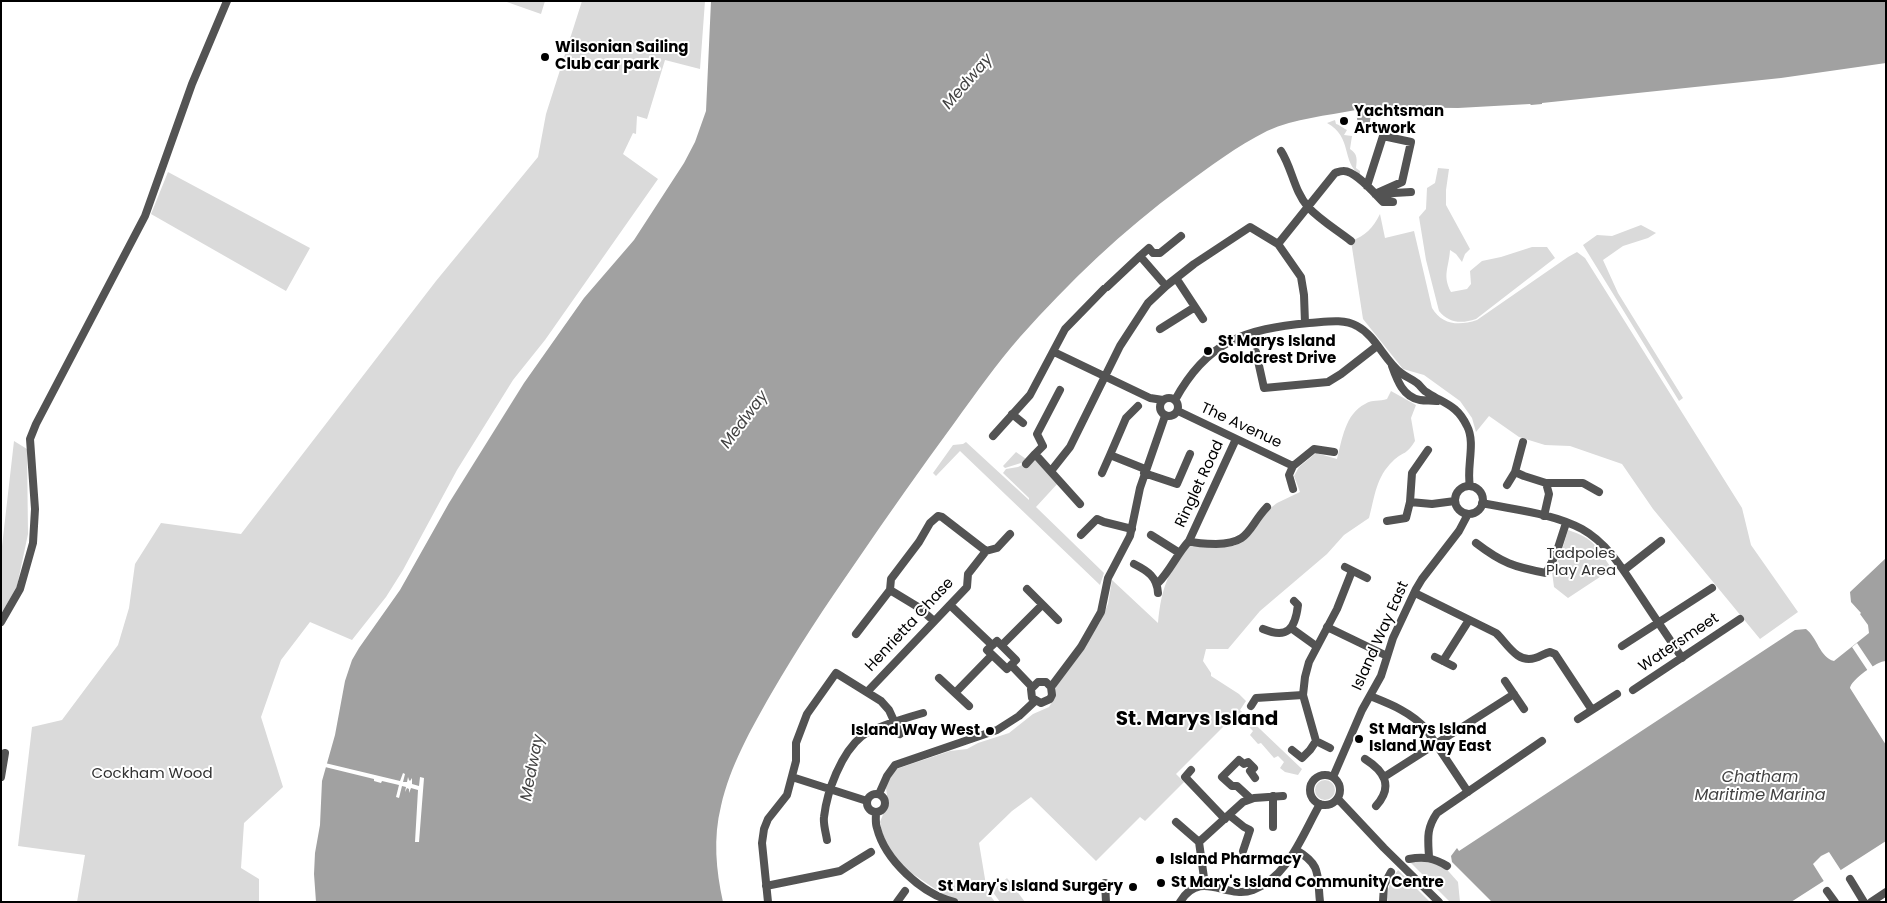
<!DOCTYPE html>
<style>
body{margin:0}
#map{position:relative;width:1887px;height:903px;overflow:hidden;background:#fff;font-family:Poppins,sans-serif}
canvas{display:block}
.frame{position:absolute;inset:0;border:2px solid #000;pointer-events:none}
</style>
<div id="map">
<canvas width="1887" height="903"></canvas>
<div class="frame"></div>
</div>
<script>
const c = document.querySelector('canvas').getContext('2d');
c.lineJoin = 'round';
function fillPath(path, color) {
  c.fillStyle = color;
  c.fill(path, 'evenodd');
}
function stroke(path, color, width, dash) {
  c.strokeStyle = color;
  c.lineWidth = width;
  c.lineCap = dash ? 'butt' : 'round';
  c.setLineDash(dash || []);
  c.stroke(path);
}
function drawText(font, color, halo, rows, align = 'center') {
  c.font = font + ' Poppins,sans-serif';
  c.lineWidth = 4;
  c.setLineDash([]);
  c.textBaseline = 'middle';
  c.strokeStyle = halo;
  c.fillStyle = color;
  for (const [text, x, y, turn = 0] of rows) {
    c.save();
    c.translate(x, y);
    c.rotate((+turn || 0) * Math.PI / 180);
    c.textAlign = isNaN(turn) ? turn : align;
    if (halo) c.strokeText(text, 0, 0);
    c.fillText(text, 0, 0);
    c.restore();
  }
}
fillPath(new Path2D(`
 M504,1h41l-4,13z
 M582,1h123l-5,68 -35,-9 -18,59 -10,-3 -1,18 -3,-1 -10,21 35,25 -113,161 -32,40 -56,90 -54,100 -17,27 -34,43 -42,-18 -29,38 -20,57 22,70 -39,36 -3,45 18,11v23h-182l8,-47 -67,-9 14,-119 30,-7 56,-75 11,-37 6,-44 26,-41 80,11 195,-253 102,-124 8,-43z
 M1335,120l1,4c2,0 9,5 11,6l-3,5 8,1 -2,13c8,5 7,11 6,19l4,3v4c-19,-13 -7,-38 -33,-52z
 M1438,168l11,1 -3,21v15l24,44 -5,5 -3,8 -6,-8 -6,-4c-1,18 -8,25 1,42l16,-3 4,-5 -1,-13 12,-10 19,-4 31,-10h15l8,11 -79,61c-15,5 -27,4 -37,-8l-13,-51 -7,-43 7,-8 1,-21 8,-5z
 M168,172l142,76 -24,43 -135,-77z
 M1380,214l5,24 29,-7 18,77c10,17 27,18 45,12l91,-63 9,-5 8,6 157,250 9,37 47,67 -38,27 -107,-130 -31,-45 -52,-18 -25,-1 -26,-8 -30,-21 -13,16 -4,-14 -12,-17 -36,-26 -21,-6 -40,-50 -12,-78c14,-5 22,-13 29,-27z
 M1641,225l15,8 -8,5 -25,8 -20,14 15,33 65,105 -4,3 -96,-156 14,-10 15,1z
 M1391,391l25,14 -5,13 4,23c-9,15 -12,10 -22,20 -17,16 -18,35 -24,57l-25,17 -17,19 -67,57 -32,38h-22l-3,12 8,12v3l28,18 7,7 -6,9 62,59 -4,6 -13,-3 -5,-4 4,-6 -6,-6 -4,2 -13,-15 -3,1 -8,-9 3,-4 -17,-17 -60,60 8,8 -39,39 -5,-4 -44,44 -65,-64 -19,14 -33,32 8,48 8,11h-35l-16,-7 -40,-27 -15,-19 -7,-17 -2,-10 8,-20 -2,-14 1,-6 9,-13 54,-18 17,-2 11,-6 31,-10 24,-19 16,-7 5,-8 2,-13 44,-64 8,-18 4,-24 46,43c3,-33 10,-54 33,-79l43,2 11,-7 23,-29 9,-7 23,-11 -6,-16 5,-9 17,-14 21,6c5,-19 8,-45 28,-55 7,-5 15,-2 22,-5z
 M14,441l13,8 1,85 -11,52 -16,28v-59z
 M966,442l63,58v-2l-26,-25 3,-4 12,-2 16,-8 25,23 -23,25 68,66 -4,12 -140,-134 -24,25 -3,-3 20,-28 10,-1z
 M1016,452l10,7 -2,3 -19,6 -2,-2z
 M1568,530c27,9 29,17 44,39l-44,29 -14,-11 -2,-15 8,-15z
 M1315 790a10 10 0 1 1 20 0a10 10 0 1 1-20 0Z
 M1417,860l25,4 16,18 2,20h-10l-40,-40z
 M1398,870l32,32h-42c-2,-13 3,-22 10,-32z
 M1007,878l18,24h-25l-8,-11z`), '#dadada');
fillPath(new Path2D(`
 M711,1h1175v62l-105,15 -239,25v1l-11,1 -1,-1 -72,4 -86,-1 -3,21 -11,-1 -2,-17c-30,6 -60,8 -89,21 -30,15 -58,36 -85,56 -60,44 -112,94 -162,150 -23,26 -44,56 -65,85 -34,46 -67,93 -99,140 -30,43 -59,87 -85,132 -20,35 -41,72 -50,112 -8,32 -5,64 2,96h-407l-2,-28 1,-21 5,-28 2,-44 13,-46 10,-54 7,-21 7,-12 41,-58 49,-87 75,-120 60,-85 50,-58 50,-77 11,-21 11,-31z
 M1886,558v103c-9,0 -35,19 -36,27l36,57v96l-95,61h-299l-40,-40 -1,-6 6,-8 2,3 336,-221 11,-1c11,8 14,29 28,32l35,-28 -1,-8 -8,-11 1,-1 -10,-11 -1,-10z`), '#a1a1a1');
fillPath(new Path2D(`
 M1857,643l16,24 -5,4 -16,-24z
 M325,763l75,18 3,-8 2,1 -2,8h4l1,-5 1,3 1,1 2,-3v6l7,2 1,-9 4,1 -5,64h-4l3,-52 -7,-2 -2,5v-4l-2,-1 -2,4 1,-5 -4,-1 -3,12 -3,-1 3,-12 -17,-4 -1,2 -7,-2v-2l-49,-12z
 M1829,852l13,20 -17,11 -12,-19 8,-8z`), '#fff');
stroke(new Path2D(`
 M1281,151c11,17 13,40 27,56 12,13 29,23 43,34
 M1367,186l16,-50 28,6 -9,40 -27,12
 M1380,197l14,-4 17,-1
 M1278,244l57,-71c3,-1 5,-2 8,-2 12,-1 32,23 40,31h10
 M1140,256l9,-8 4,5h7l21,-17
 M1176,278l27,41
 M1107,287l33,-31 26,30
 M1160,329l35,-22
 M1054,352l96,46 13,2
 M1256,352l8,36 64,-6 13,-8 36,-28
 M1392,366c5,14 11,31 28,34 6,1 11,0 17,1
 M1060,390l-23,44 6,12 -8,8 45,50
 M1160 407a9 9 0 1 1 18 0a9 9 0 1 1-18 0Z
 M1175,400c32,-59 70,-71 134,-77 16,-1 34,-5 48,3 19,10 27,34 44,47 5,4 11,6 16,10 4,3 6,8 11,10 17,11 29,12 39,33 9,17 -1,42 3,60
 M1138,406l-12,12 -16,37 35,14
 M1178,411l115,55 21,-17 20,3
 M1012,414l11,9
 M993,436l37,-41 35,-66 39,-40
 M1026,464l9,-10
 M1051,471l19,-24 50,-101 28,-43 18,-17 28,-22 56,-37 28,17 23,33 3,18 1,28
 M1515,472l8,-30
 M1102,473l8,-18
 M1144,473l33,11 13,-30
 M1507,485l8,-13 9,4 22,7h37l16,9
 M1455 500a14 14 0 1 1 28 0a14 14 0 1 1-28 0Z
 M1293,489l-4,-14 4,-9
 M1410,502l22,2 23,-3
 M1482,503c33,7 70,10 100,26 27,15 43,44 60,69 13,20 27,40 40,60
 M1544,516l5,-22 -3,-11
 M1387,521l19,-3 4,-16 2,-29 16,-23
 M1081,535l16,-16 7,3 28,7
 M1151,535l27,17
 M1189,541c9,3 17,3 27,3 35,-1 31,-16 51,-37
 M1476,543c26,20 38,24 70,30l10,-19 10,-31
 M1134,564c14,7 23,13 24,29
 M1345,567l22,11
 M1624,570l37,-29
 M1158,583c12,-12 19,-29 31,-42l47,-102
 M1027,589l31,31
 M890,590l28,17 16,14
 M1415,593l81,40c11,10 21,31 39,25 6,-2 10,-5 15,-6l5,2 37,56
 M950,605l42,40
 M1,622l19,-33 13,-46 2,-34 -5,-70 6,-15 109,-208 47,-132 35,-83
 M1327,627l60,29
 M1291,628l25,18
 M1263,629c24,10 32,1 35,-24l-4,-4
 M856,634l34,-44 1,-11 28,-37 11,-19 8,-7 4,1 44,34
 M997,641l19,19 -9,9 -20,-19z
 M1002,645l40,-40
 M1622,646l90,-58
 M1435,657l18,9
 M1443,661l26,-41
 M1011,665l21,22
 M939,678l30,28
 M1505,681l19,28
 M1051,687l-5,-5h-8l-7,7 1,9 9,5 9,-4 2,-4 -1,-8 30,-40 20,-35 7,-34 22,-42 10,-48 25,-72
 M1633,690l107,-71
 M867,692l100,-105 1,-13 18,-23 11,-3 13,-14
 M955,693l37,-38
 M1370,696c20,8 41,16 56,33l42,63
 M1251,706l5,-8 47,-3
 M1578,719l39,-25
 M1330,748l-14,-7 -13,-46 2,-18 4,-15 28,-53 15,-38
 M1292,750l10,8 8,-8 6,-9
 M1365,759c19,12 29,27 11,47
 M1191,770l-6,7 40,42
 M1310 790a15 15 0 1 1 30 0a15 15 0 1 1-30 0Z
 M1,777l4,-24
 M792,777l75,24
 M1333,777l29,-67 19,-34 12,-38 23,-49 6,-10 37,-48 9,-17
 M1384,777l130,-83
 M867 803a9 9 0 1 1 18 0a9 9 0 1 1-18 0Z
 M879,794l8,-18 8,-11 102,-35 22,-14 16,-15
 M1250,798l-13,-12h-5l-10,-9 17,-17 5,4 4,-2 6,6 -4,3 5,7
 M1338,799l46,49 55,54
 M876,812c0,5 -1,11 1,16 8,32 45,66 77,74
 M1229,815l15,12 6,3 -7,21
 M1176,822l23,20 6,43
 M1273,827v-31
 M827,840c-1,-7 -4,-16 -3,-23 3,-26 17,-64 38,-81 12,-9 47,-19 61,-23
 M1199,842l44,-40 11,-4 29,-2
 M1296,850c26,15 21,25 24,52
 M1429,857c-1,-18 -3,-28 8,-44l105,-72
 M1409,859c15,-3 25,-1 38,7
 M1850,879l14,23
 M1105,883l1,19
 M766,886l74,-15 31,-19
 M1827,891l8,11
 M768,902l-6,-59 2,-14 4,-10 19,-24 9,-34v-18l11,-29 29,-41 45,28 8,9 11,24
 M897,902l8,-11
 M1180,902c21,-34 46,-2 73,-12 36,-14 49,-55 67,-86
 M1383,902l1,-17 7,-13
 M1871,902l15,-10`), '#535353', 8);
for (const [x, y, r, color] of [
 [545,57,5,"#000"],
 [1344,121,5,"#000"],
 [1208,351,5,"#000"],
 [990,731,5,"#000"],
 [1359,739,5,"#000"],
 [1160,860,5,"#000"],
 [1161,883,5,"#000"],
 [1133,887,5,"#000"]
]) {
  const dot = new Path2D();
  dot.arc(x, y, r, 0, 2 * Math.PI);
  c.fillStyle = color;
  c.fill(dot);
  stroke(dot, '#fff', 2);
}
drawText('bold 15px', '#000', '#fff', [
 ["Wilsonian Sailing",555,48],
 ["Club car park",555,65],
 ["Yachtsman",1354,112],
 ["Artwork",1354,129],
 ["St Marys Island",1218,342],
 ["Goldcrest Drive",1218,359],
 ["St Marys Island",1369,730],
 ["Island Way East",1369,747],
 ["Island Way West",980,731,"right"],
 ["Island Pharmacy",1170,860],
 ["St Mary's Island Community Centre",1171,883],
 ["St Mary's Island Surgery",1123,887,"right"]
], 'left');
drawText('15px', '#000', '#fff', [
 ["The Avenue",1241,426,25],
 ["Ringlet Road",1200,484,-65],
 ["Henrietta Chase",910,625,-47],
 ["Island Way East",1381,636,-66],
 ["Watersmeet",1679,643,-34]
]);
drawText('15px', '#313131', '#fff', [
 ["Tadpoles",1581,554],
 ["Play Area",1581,571],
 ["Cockham Wood",152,774]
]);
drawText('italic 16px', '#424242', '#fff', [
 ["Medway",968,82,-49],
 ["Medway",745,420,-53],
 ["Medway",533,768,-79],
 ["Chatham",1760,778],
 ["Maritime Marina",1760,796]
]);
drawText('bold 20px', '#000', '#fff', [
 ["St. Marys Island",1197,720]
]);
</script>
